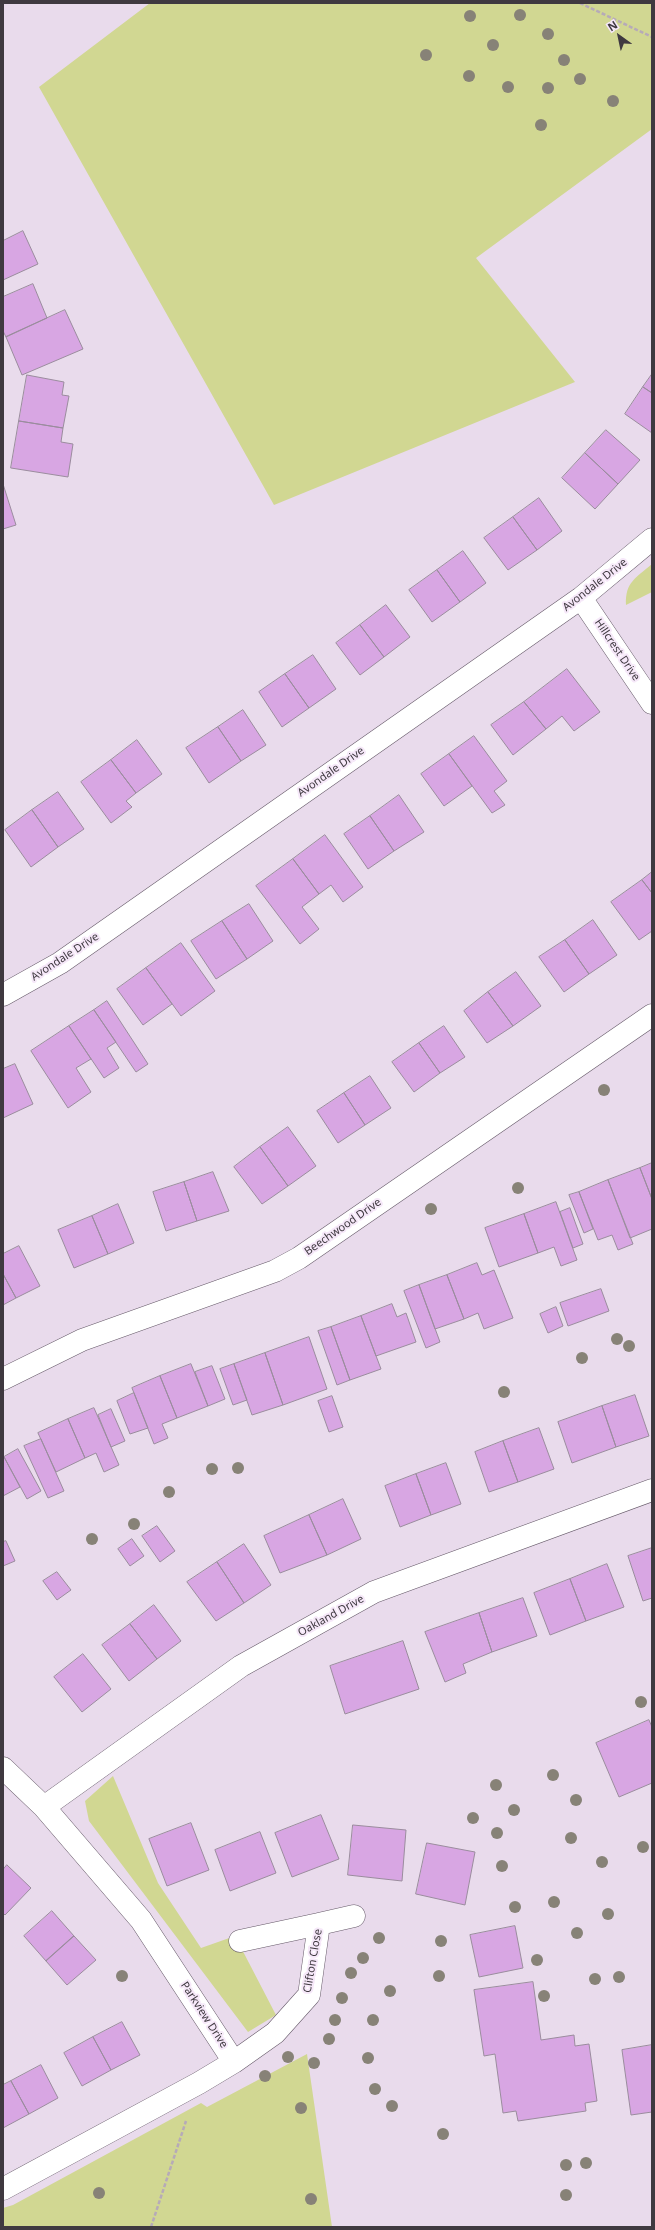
<!DOCTYPE html>
<style>
body{margin:0}
#map{position:relative;width:655px;height:2230px;overflow:hidden;background:#e9dbec;font-family:"Noto Sans",sans-serif}
canvas{display:block}
.frame{position:absolute;inset:0;border:4px solid #3f3940;pointer-events:none}
.north{position:absolute;left:599px;top:16px;width:40px;height:40px;-webkit-text-stroke:3px #f6e8f9;paint-order:stroke;rotate:327deg;font-size:11px;font-weight:700;line-height:16px;text-align:center;color:#3f3940}
.north::after{content:'';display:block;margin:auto;width:14px;height:18px;background:#3f3940;clip-path:polygon(50% 0,100% 100%,50% 72%,0 100%)}
</style>
<div id="map">
<canvas width="655" height="2230"></canvas>
<div class="frame"></div>
<div class="north">N</div>
</div>
<script>
const c = document.querySelector('canvas').getContext('2d');
c.lineJoin = 'round';
function fillPath(path, color) {
  c.fillStyle = color;
  c.fill(path, 'evenodd');
}
function stroke(path, color, width, dash) {
  c.strokeStyle = color;
  c.lineWidth = width;
  c.lineCap = dash ? 'butt' : 'round';
  c.setLineDash(dash || []);
  c.stroke(path);
}
function drawText(font, color, halo, rows, align = 'center') {
  c.font = font + ' "Noto Sans",sans-serif';
  c.lineWidth = 4;
  c.setLineDash([]);
  c.textBaseline = 'middle';
  c.strokeStyle = halo;
  c.fillStyle = color;
  for (const [text, x, y, turn = 0] of rows) {
    c.save();
    c.translate(x, y);
    c.rotate((+turn || 0) * Math.PI / 180);
    c.textAlign = isNaN(turn) ? turn : align;
    if (halo) c.strokeText(text, 0, 0);
    c.fillText(text, 0, 0);
    c.restore();
  }
}
fillPath(new Path2D(`
 M150,3h502v126l-176,129 99,124 -301,123 -235,-418z
 M652,564v28l-26,13c-1,-23 10,-27 26,-41z
 M113,1776l45,107 43,65 34,-12 41,79 -28,17 -159,-211 -4,-20z
 M307,2054l25,173h-329v-19l10,-3 188,-102 6,4z`), '#d1d792');
const building = new Path2D(`
 M23,231l15,33 -35,16v-39z
 M33,284l14,34 -41,19 -3,-6v-34z
 M65,310l18,39 -61,26 -16,-38z
 M652,374v19l-9,-6z
 M27,375l37,7 -2,13 7,1 -6,32 -44,-7z
 M643,387l9,6v40l-27,-19z
 M19,421l44,7 -2,14 12,2 -5,33 -57,-9z
 M606,430l34,30 -22,24 -33,-31z
 M585,453l33,31 -23,25 -33,-31z
 M3,484l13,41 -13,4z
 M539,498l23,33 -25,19 -24,-33z
 M513,517l24,33 -29,20 -24,-32z
 M463,551l23,32 -26,19 -23,-32z
 M437,570l23,32 -28,20 -23,-32z
 M386,605l24,32 -26,20 -24,-32z
 M360,625l24,32 -24,18 -24,-32z
 M313,655l23,34 -27,19 -24,-34z
 M567,669l33,43 -26,19 -12,-15 -16,13 -22,-27z
 M285,674l24,34 -27,19 -23,-35z
 M524,702l22,27 -33,26 -22,-30z
 M243,710l23,35 -25,16 -23,-34z
 M218,727l23,34 -32,22 -23,-35z
 M474,736l33,45 -13,10 11,14 -13,8 -43,-59z
 M137,740l25,34 -26,19 -25,-33z
 M449,754l23,32 -28,20 -23,-32z
 M111,760l25,33 -10,8 6,6 -21,16 -30,-41z
 M58,792l26,37 -26,18 -26,-37z
 M399,795l25,37 -30,19 -24,-35z
 M32,810l26,37 -27,20 -26,-37z
 M370,816l24,35 -26,18 -24,-35z
 M325,835l38,52 -20,15 -12,-17 -12,9 -26,-35z
 M293,859l26,35 -17,13 17,22 -19,15 -44,-58z
 M652,872v21l-10,-13z
 M642,880l10,13v38l-13,9 -28,-38z
 M249,904l24,37 -26,18 -25,-38z
 M593,920l24,35 -28,19 -24,-34z
 M222,921l25,38 -31,20 -25,-38z
 M565,940l24,34 -25,18 -25,-35z
 M181,943l34,48 -34,25 -35,-48z
 M146,968l26,36 -29,21 -26,-36z
 M516,972l25,34 -28,20 -25,-34z
 M488,992l25,34 -26,17 -23,-32z
 M107,1001l41,63 -12,8 -42,-62z
 M94,1010l22,32 -9,6 12,20 -15,10 -35,-52z
 M69,1026l22,33 -15,9 15,24 -23,16 -37,-57z
 M444,1026l21,31 -25,16 -21,-30z
 M419,1043l21,30 -26,19 -22,-30z
 M15,1064l18,40 -30,14v-49z
 M370,1076l21,32 -26,17 -21,-32z
 M344,1093l21,32 -27,18 -21,-32z
 M288,1127l28,39 -28,20 -28,-39z
 M260,1147l28,39 -26,18 -28,-37z
 M652,1163v36l-12,-31z
 M640,1168l12,31v30l-22,9 -22,-58z
 M213,1172l16,39 -32,10 -13,-39z
 M608,1180l25,64 -15,6 -6,-15 -14,5 -19,-48z
 M184,1182l13,39 -31,10 -13,-39z
 M579,1192l14,37 -9,4 -15,-38z
 M556,1202l21,58 -16,6 -7,-19 -16,6 -14,-39z
 M118,1204l16,39 -26,11 -16,-38z
 M570,1208l13,36 -10,4 -13,-36z
 M524,1214l14,39 -39,14 -14,-39z
 M92,1216l16,38 -34,14 -16,-38z
 M19,1246l21,40 -24,12 -13,-24v-20z
 M477,1263l5,12 12,-5 19,48 -29,11 -6,-16 -14,6 -17,-44z
 M3,1274l13,24 -13,7z
 M447,1275l17,44 -29,10 -16,-44z
 M419,1285l21,57 -14,6 -22,-57z
 M601,1289l8,22 -41,15 -8,-23z
 M392,1304l5,13 9,-4 10,29 -40,14 -15,-40z
 M556,1307l7,19 -15,7 -8,-19z
 M361,1316l20,53 -31,11 -19,-53z
 M331,1327l19,53 -13,5 -19,-54z
 M309,1337l18,52 -44,16 -18,-52z
 M265,1353l18,52 -31,10 -18,-51z
 M191,1364l17,42 -31,12 -17,-42z
 M234,1364l13,36 -14,5 -13,-36z
 M212,1366l13,33 -17,7 -13,-34z
 M160,1376l17,42 -15,6 6,14 -14,6 -22,-56z
 M134,1393l14,35 -18,6 -13,-33z
 M635,1395l14,41 -33,11 -14,-41z
 M332,1396l11,31 -14,5 -11,-31z
 M602,1406l14,41 -44,16 -14,-41z
 M94,1408l25,57 -15,7 -8,-19 -11,5 -17,-39z
 M111,1409l14,32 -14,6 -13,-32z
 M68,1419l17,39 -29,14 -18,-39z
 M539,1428l15,41 -36,13 -15,-41z
 M41,1439l23,52 -16,7 -24,-52z
 M503,1441l15,41 -29,10 -14,-40z
 M18,1449l23,42 -14,8 -23,-42z
 M3,1455l17,32 -17,9z
 M446,1463l15,41 -30,11 -15,-41z
 M416,1474l15,41 -31,12 -15,-41z
 M343,1499l18,40 -34,16 -18,-40z
 M309,1515l18,40 -47,18 -16,-37z
 M157,1526l18,25 -15,11 -18,-26z
 M132,1539l12,17 -14,10 -12,-17z
 M6,1541l9,20 -12,5v-24z
 M244,1544l27,41 -27,18 -27,-41z
 M652,1548v50l-9,3 -15,-45z
 M217,1562l27,41 -28,18 -29,-39z
 M607,1564l17,43 -38,14 -16,-42z
 M57,1572l14,18 -14,10 -14,-19z
 M570,1579l16,42 -36,14 -16,-42z
 M523,1598l14,38 -45,16 -13,-39z
 M154,1605l27,36 -24,18 -27,-35z
 M479,1613l13,39 -29,12 3,9 -21,9 -20,-50z
 M130,1624l27,35 -28,22 -27,-36z
 M403,1641l16,48 -74,25 -15,-48z
 M83,1654l28,35 -29,23 -28,-35z
 M649,1720l3,7v56l-33,14 -23,-54z
 M321,1815l18,44 -47,18 -17,-44z
 M191,1823l18,47 -42,16 -18,-47z
 M353,1825l53,5 -4,51 -54,-6z
 M260,1832l16,41 -46,18 -15,-41z
 M427,1843l48,9 -10,53 -49,-11z
 M7,1865l24,23 -26,27 -2,-2v-43z
 M52,1911l22,25 -28,25 -22,-25z
 M515,1926l8,42 -44,9 -9,-42z
 M74,1936l22,24 -29,25 -21,-24z
 M533,1982l8,58 33,-5 1,11 14,-2 8,57 -12,2 1,8 -68,10 -2,-10 -13,2 -8,-59 -11,2 -10,-66z
 M122,2022l18,33 -29,15 -18,-33z
 M93,2037l18,33 -29,16 -18,-33z
 M652,2045v67l-21,3 -9,-65z
 M41,2065l17,33 -29,16 -18,-33z
 M11,2081l18,33 -26,14v-43z`);
fillPath(building, '#d8a6e3');
stroke(building, '#9a8c9d', 1);
const street = new Path2D(`
 M581,598l71,105
 M3,995l57,-32 521,-365 71,-59
 M3,1379l79,-39 193,-69 24,-13 353,-243
 M3,1768l41,39 97,113 93,142 -35,21 -196,106
 M44,1807l197,-141 133,-74 278,-102
 M319,1924l35,-8
 M234,2062l41,-29 34,-38 10,-71 -79,17`);
stroke(street, '#665a69', 23);
stroke(new Path2D(`
 M580,3l72,34
 M151,2227l35,-106`), '#b6aab8', 2.5, [4, 2]);
stroke(street, '#fff', 22);
c.fillStyle = '#878277';
for (const [x, y] of [
 [520,15],
 [470,16],
 [548,34],
 [493,45],
 [426,55],
 [564,60],
 [469,76],
 [580,79],
 [508,87],
 [548,88],
 [613,101],
 [541,125],
 [604,1090],
 [518,1188],
 [431,1209],
 [617,1339],
 [629,1346],
 [582,1358],
 [504,1392],
 [238,1468],
 [212,1469],
 [169,1492],
 [134,1524],
 [92,1539],
 [641,1702],
 [553,1775],
 [496,1785],
 [576,1800],
 [514,1810],
 [473,1818],
 [497,1833],
 [571,1838],
 [643,1847],
 [602,1862],
 [502,1866],
 [554,1902],
 [515,1907],
 [608,1914],
 [577,1933],
 [379,1938],
 [441,1941],
 [363,1958],
 [537,1960],
 [351,1973],
 [122,1976],
 [439,1976],
 [619,1977],
 [595,1979],
 [390,1991],
 [544,1996],
 [342,1998],
 [335,2020],
 [373,2020],
 [329,2039],
 [288,2057],
 [368,2058],
 [314,2063],
 [265,2076],
 [375,2089],
 [392,2106],
 [301,2108],
 [443,2134],
 [586,2163],
 [566,2165],
 [99,2193],
 [566,2195],
 [311,2199]
]) {
  c.beginPath();
  c.arc(x, y, 6, 0, 2 * Math.PI);
  c.fill();
}
drawText('11px', '#3f3940', '#f6e8f9', [
 ["Avondale Drive",595,585,-38],
 ["Hillcrest Drive",617,650,56],
 ["Avondale Drive",331,772,-35],
 ["Avondale Drive",65,957,-33],
 ["Beechwood Drive",343,1227,-35],
 ["Oakland Drive",331,1616,-29],
 ["Clifton Close",313,1961,-80],
 ["Parkview Drive",204,2015,57]
]);
</script>
